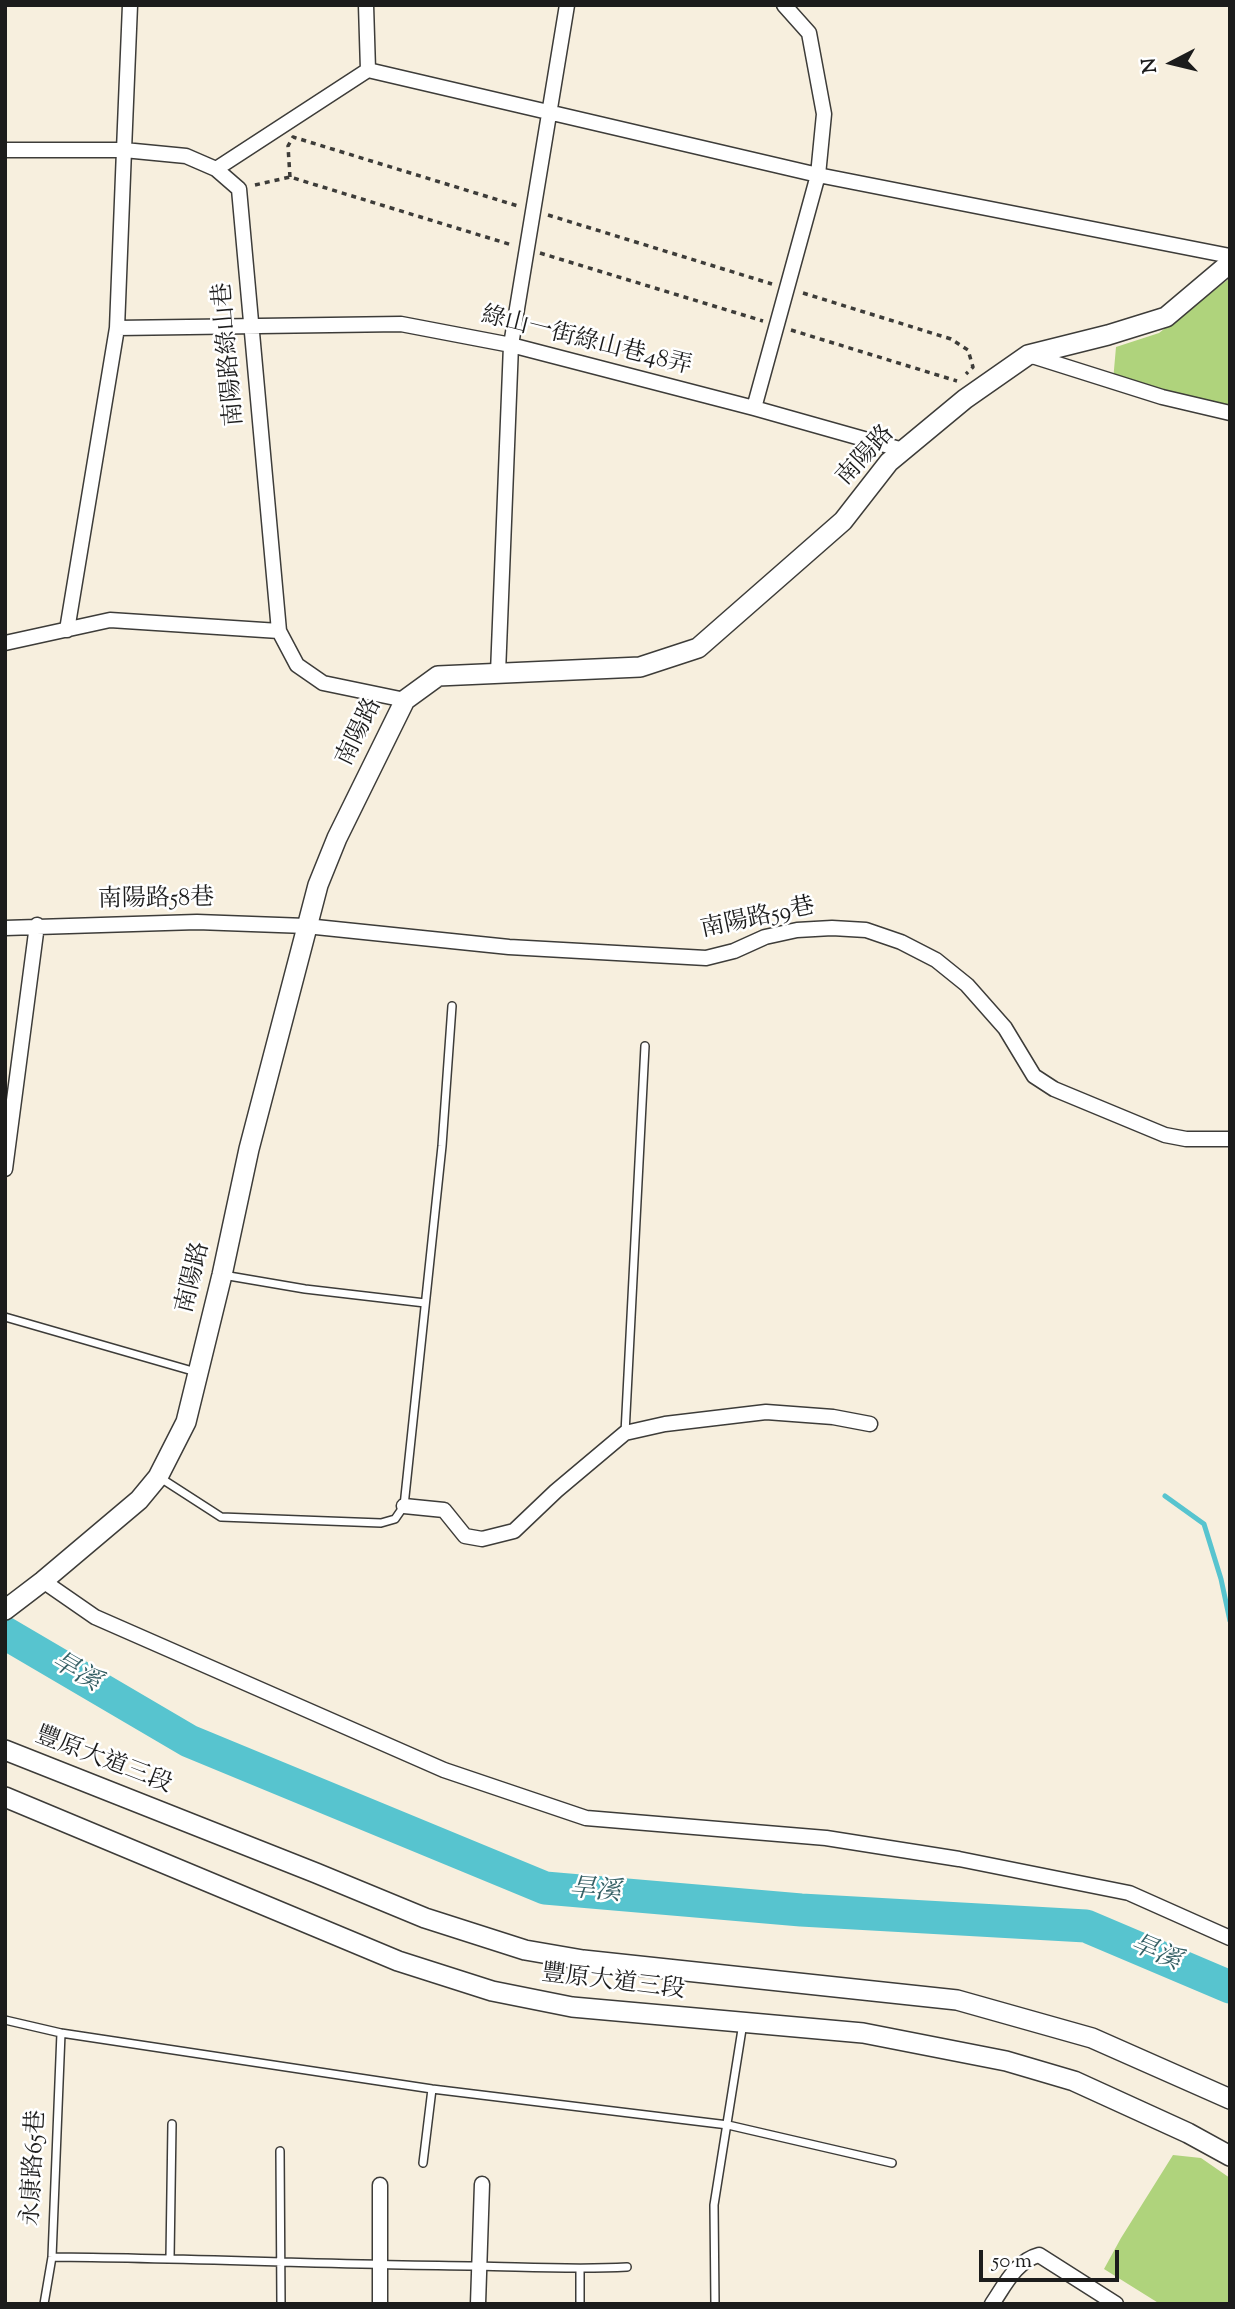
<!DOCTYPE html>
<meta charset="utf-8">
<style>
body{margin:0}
#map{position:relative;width:1235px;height:2309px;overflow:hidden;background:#f7efde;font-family:"Sorts Mill Goudy",serif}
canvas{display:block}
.frame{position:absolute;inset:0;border:7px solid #1c1c1c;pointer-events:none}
.north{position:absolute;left:1137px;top:28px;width:70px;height:70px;-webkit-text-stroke:5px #fff;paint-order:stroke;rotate:263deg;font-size:19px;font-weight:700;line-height:28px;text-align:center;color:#1c1c1c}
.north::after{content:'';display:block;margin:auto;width:24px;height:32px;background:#1c1c1c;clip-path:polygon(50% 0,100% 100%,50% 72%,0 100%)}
.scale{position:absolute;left:979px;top:2250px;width:140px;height:32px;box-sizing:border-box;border:4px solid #1c1c1c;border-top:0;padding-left:9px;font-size:21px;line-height:24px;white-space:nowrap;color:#1c1c1c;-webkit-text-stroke:5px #fff;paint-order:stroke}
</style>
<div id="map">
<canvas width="1235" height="2309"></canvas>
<div class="frame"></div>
<div class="north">N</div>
<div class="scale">50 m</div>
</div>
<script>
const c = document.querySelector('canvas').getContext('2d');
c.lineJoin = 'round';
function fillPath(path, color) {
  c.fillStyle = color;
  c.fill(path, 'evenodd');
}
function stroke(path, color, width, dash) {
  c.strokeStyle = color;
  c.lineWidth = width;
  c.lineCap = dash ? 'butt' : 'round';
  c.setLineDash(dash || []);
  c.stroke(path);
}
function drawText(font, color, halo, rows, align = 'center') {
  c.font = font + ' "Sorts Mill Goudy","Noto Serif TC",serif';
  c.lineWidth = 5;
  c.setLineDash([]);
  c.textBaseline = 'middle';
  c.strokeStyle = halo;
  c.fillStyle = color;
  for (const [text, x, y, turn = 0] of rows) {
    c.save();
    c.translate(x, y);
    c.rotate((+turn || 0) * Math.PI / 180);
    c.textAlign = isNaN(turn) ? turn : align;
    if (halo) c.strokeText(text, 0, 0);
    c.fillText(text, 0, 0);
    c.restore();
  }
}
fillPath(new Path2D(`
 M1230,278v131l-117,-28 3,-34 43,-14z
 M1173,2155l28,3 29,20 -1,126h-69l-56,-35 17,-31z`), '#afd37c');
stroke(new Path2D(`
 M1165,1496l39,28 17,55 9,42`), '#57c4cf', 5);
stroke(new Path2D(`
 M5,1633l184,108 356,147 256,22 285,16 144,61`), '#57c4cf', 33);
const service = new Path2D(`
 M223,1275l82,14 120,14
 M5,1317l191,55
 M625,1433l20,-387
 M159,1477l62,40 160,6 14,-4 9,-13 38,-360 10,-140
 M5,2020l56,13 371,56 296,36 164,38
 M280,2151l1,153
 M423,2163l9,-74
 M52,2257c142,1 284,8 426,9 50,1 99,4 149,1
 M170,2258l2,-134
 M44,2304l8,-47 9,-224
 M580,2304v-34
 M715,2304l-1,-99 29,-182`);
const minor = new Path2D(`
 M130,5l-6,145 62,6 30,13 23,20 40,442 18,34 26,18 82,17
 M366,5l2,65
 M5,150h119l-7,178 284,-4 110,21 243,63 149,42
 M216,169l152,-99 450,105 412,81
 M1029,355l133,42 68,16
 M754,408l64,-233 6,-61 -15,-81 -25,-28
 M67,630l50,-302
 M5,643l105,-23 169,11
 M498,673l13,-328 56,-340
 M5,928l192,-6 109,4 203,21 197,11 28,-7 31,-14 32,-7 35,-2 34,2 35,12 35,18 31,25 38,43 29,48 20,13 111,46 21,4h44
 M5,1169l32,-244
 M404,1506l40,4 21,26 17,3 32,-8 42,-40 69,-58 40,-9 101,-12 67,5 37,7
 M43,1581l52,36 349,153 142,48 240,20 133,21 170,34 101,45
 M380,2185v119
 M478,2304l4,-120
 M992,2304c13,-19 24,-43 47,-49l77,49`);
const tertiary = new Path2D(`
 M5,1610l38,-29 96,-81 19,-23 28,-55 36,-147 27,-126 69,-264 19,-47 68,-138 33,-24 202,-9 58,-19 145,-127 46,-59 76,-63 63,-44 80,-20 58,-18 64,-54
 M5,1750l311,123 109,45 100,32 58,10 374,40 135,38 138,61
 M5,1797l393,164 94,30 80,16 291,26 143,28 68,20 114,52 42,23`);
stroke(service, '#3d3c39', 10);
stroke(minor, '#3d3c39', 17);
stroke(tertiary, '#3d3c39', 22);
stroke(new Path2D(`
 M290,177l-2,-31 5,-9 225,69
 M255,185l35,-8 222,68
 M548,215l224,69
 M540,253l223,68
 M803,293l148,46 17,11 5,17 -7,7
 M791,330l166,51`), '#3d3c39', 3.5, [5, 5]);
stroke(service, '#fff', 7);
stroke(minor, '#fff', 14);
stroke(tertiary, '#fff', 19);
drawText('24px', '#1c1c1c', '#fff', [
 ["綠山一街綠山巷48弄",586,343,14],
 ["南陽路綠山巷",231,354,-95],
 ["南陽路",867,457,-47],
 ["南陽路",361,733,-64],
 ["南陽路58巷",156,901,-1],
 ["南陽路59巷",758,920,-12],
 ["南陽路",195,1278,-76],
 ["豐原大道三段",103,1762,21],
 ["豐原大道三段",613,1984,7],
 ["永康路65巷",36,2168,-87]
]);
drawText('italic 26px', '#345f64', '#fff', [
 ["旱溪",75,1674,30],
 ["旱溪",595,1893,5],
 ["旱溪",1155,1955,23]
]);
</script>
